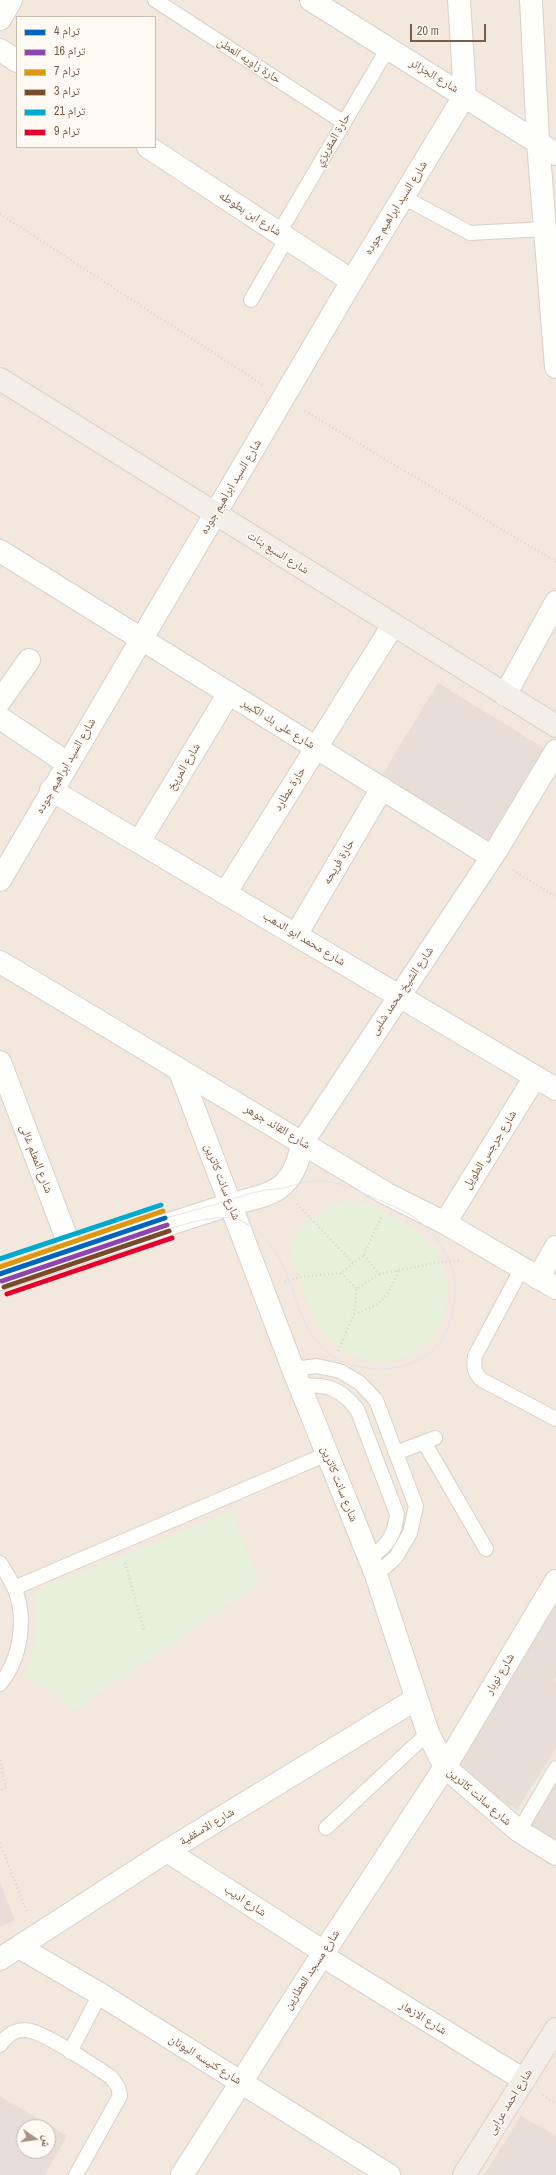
<!DOCTYPE html>
<meta charset="utf-8">
<style>
body{margin:0}
#map{position:relative;width:556px;height:2175px;overflow:hidden;background:#f9f5f0;font-family:"Archivo Narrow","Noto Naskh Arabic",sans-serif}
canvas{display:block}
.legend{position:absolute;left:16px;top:16px;width:140px;height:132px;box-sizing:border-box;background:#fffaf3;border:1px solid #cabbb1;margin:0;padding:5px 7px;list-style:none;font-size:12px;color:#7a5c4d}
.legend li{display:flex;align-items:center;gap:8px;height:20px}
.legend b{width:20px;border:1px solid #cabbb1}
.north{position:absolute;left:16px;top:2119px;width:40px;height:40px;box-sizing:border-box;background:#fffaf3;border:1px solid #cabbb1;border-radius:50%;rotate:103deg;font-size:11px;font-weight:700;line-height:16px;text-align:center;color:#7a5c4d}
.north::after{content:'';display:block;margin:auto;width:14px;height:18px;background:#a69286;clip-path:polygon(50% 0,100% 100%,50% 72%,0 100%)}
.scale{position:absolute;left:410px;top:24px;width:76px;height:18px;box-sizing:border-box;border:2px solid #7a5c4d;border-top:0;padding-left:5px;font-size:12px;line-height:14px;white-space:nowrap;color:#7a5c4d;-webkit-text-stroke:3px #fffaf3;paint-order:stroke}
</style>
<div id="map">
<canvas width="556" height="2175"></canvas>
<ul class="legend">
<li><b style="height:5px;background:#0065bd"></b>ترام 4</li>
<li><b style="height:5px;background:#8e44ad"></b>ترام 16</li>
<li><b style="height:5px;background:#de970f"></b>ترام 7</li>
<li><b style="height:5px;background:#7a4b2a"></b>ترام 3</li>
<li><b style="height:5px;background:#00a9ce"></b>ترام 21</li>
<li><b style="height:5px;background:#e4002b"></b>ترام 9</li>
</ul>
<div class="north">ش</div>
<div class="scale">20 m</div>
</div>
<script>
const c = document.querySelector('canvas').getContext('2d');
c.lineJoin = 'round';
function fillPath(path, color) {
  c.fillStyle = color;
  c.fill(path, 'evenodd');
}
function stroke(path, color, width, dash) {
  c.strokeStyle = color;
  c.lineWidth = width;
  c.lineCap = dash ? 'butt' : 'round';
  c.setLineDash(dash || []);
  c.stroke(path);
}
function drawText(font, color, halo, rows, align = 'center') {
  c.font = font + ' "Archivo Narrow","Noto Naskh Arabic",sans-serif';
  c.lineWidth = 3;
  c.setLineDash([]);
  c.textBaseline = 'middle';
  c.strokeStyle = halo;
  c.fillStyle = color;
  for (const [text, x, y, turn = 0] of rows) {
    c.save();
    c.translate(x, y);
    c.rotate((+turn || 0) * Math.PI / 180);
    c.textAlign = isNaN(turn) ? turn : align;
    if (halo) c.strokeText(text, 0, 0);
    c.fillText(text, 0, 0);
    c.restore();
  }
}
fillPath(new Path2D(`
 M0,0h556v2175h-556zM17,17h138v130h-138zM24,2127h24v24h-24z`), '#f2e8de');
fillPath(new Path2D(`
 M346,1202c6,1 13,0 18,1 9,2 18,8 25,12 11,6 24,12 33,21 35,32 35,81 -1,111 -31,28 -82,13 -102,-21 -7,-11 -12,-26 -16,-39 -3,-9 -8,-19 -10,-29 -5,-30 29,-50 53,-56z
 M232,1511l27,73 -187,128c-15,-22 -25,-25 -49,-35 14,-29 17,-54 11,-85z`), '#e7f0db');
fillPath(new Path2D(`
 M438,683l106,65 -56,92 -106,-65z
 M556,1605v72l-3,4 3,2v65l-39,62 -65,-41z
 M556,1784v59l-26,-17z
 M0,1883l15,37 -15,7z
 M0,2096l67,40 -22,39h-45zM24,2127h24v24h-24z
 M521,2116l35,20v39h-72z`), '#e6ded7');
const lane = new Path2D(`
 M155,0l188,122
 M403,197l67,36 75,-4
 M279,233l109,-185
 M251,300l36,-62
 M522,1268l-47,88c-1,11 -2,16 7,24l74,39
 M293,1369l24,-3 23,5 20,12 16,17 40,106 -6,27 -14,24 -20,18
 M300,1386c27,-2 40,2 57,23l40,105c-2,21 -10,33 -28,44
 M424,1442l62,107
 M396,1453l39,-15
 M0,1563c5,8 10,16 14,24 13,30 7,72 -14,97
 M14,1588l313,-134
 M326,1828l102,-95
 M519,1831l37,-63
 M0,2045c6,-9 13,-15 25,-15 17,0 69,36 86,47l7,10 2,9 -44,79
 M70,2052l30,-58`);
const street = new Path2D(`
 M311,0l245,154
 M531,0l7,142 18,225
 M0,19l11,-19
 M0,50l17,11
 M148,147l204,134
 M0,551l492,306
 M505,695l51,-93
 M0,701l29,-41
 M0,718l67,45
 M51,790l505,299
 M139,842l90,-149
 M0,880l352,-599 113,-186 -6,-95
 M226,892l167,-267
 M296,935l86,-147
 M0,962l387,232 58,29 111,65
 M0,1062l73,193
 M179,1069l114,300 83,206 52,158 17,34 74,64 37,23
 M445,1223l90,-146
 M538,1278l18,-31
 M0,1279l231,-75c43,-10 63,-14 71,-61l194,-292 60,-100
 M167,1851l157,101
 M19,1947l81,47 289,181
 M321,1955l203,125
 M0,1959l167,-108 249,-152
 M182,2175l142,-223 121,-185 111,-186`);
const primary = new Path2D(`
 M0,379l556,347
 M464,2175l92,-146`);
stroke(lane, '#d7d1cb', 16);
stroke(street, '#d7d1cb', 24);
stroke(primary, '#dad1cc', 24);
stroke(new Path2D(`
 M0,214l263,171
 M305,411l251,151
 M513,870l43,27
 M297,1204l56,59
 M364,1255l15,19 -22,15 -16,-16z
 M364,1255l17,-38
 M379,1274l63,-12 18,-1
 M285,1282l15,-5 41,-4
 M354,1314c28,-9 34,-16 44,-43
 M338,1351l16,-37 3,-25
 M125,1563l19,67
 M0,1760l6,27 -6,4
 M0,1843l27,70
 M543,2095l13,9`), '#dcd5d0', 2.5, [1, 3]);
stroke(lane, '#fefefd', 14);
stroke(street, '#fefefd', 22);
stroke(primary, '#f3eee8', 22);
stroke(new Path2D(`
 M0,1284c46,-16 93,-31 139,-45 24,-8 74,-27 97,-20 7,2 14,7 20,11 54,44 27,131 117,139 21,1 42,-4 58,-17 17,-15 23,-38 24,-60 2,-30 -21,-63 -46,-78 -12,-7 -26,-12 -39,-18 -20,-9 -40,-18 -63,-14 -8,1 -15,4 -23,6 -8,1 -16,1 -23,3 -11,2 -21,6 -32,9 -21,7 -42,12 -64,18`), '#e6e3e7', 1);
stroke(new Path2D(`
 M0,1274l165,-56`), '#0065bd', 5);
stroke(new Path2D(`
 M2,1281l165,-56`), '#8e44ad', 5);
stroke(new Path2D(`
 M0,1267l163,-56`), '#de970f', 5);
stroke(new Path2D(`
 M4,1287l165,-56`), '#7a4b2a', 5);
stroke(new Path2D(`
 M0,1259l161,-54`), '#00a9ce', 5);
stroke(new Path2D(`
 M7,1294l165,-56`), '#e4002b', 5);
drawText('12px', '#7a5c4d', '#fffaf3', [
 ["حارة زاويه العطن",249,61,33],
 ["شارع الجزائر",434,76,31],
 ["حارة المقريزي",333,140,-60],
 ["شارع السيد ابراهيم جوده",396,208,-58],
 ["شارع ابن بطوطه",250,214,33],
 ["شارع السيد ابراهيم جوده",231,487,-59],
 ["شارع السبع بنات",278,553,32],
 ["شارع على بك الكبير",278,724,32],
 ["شارع السيد ابراهيم جوده",66,766,-60],
 ["شارع المريخ",184,767,-59],
 ["حارة عطارد",290,789,-58],
 ["حارة فريحه",339,862,-59],
 ["شارع محمد ابو الدهب",304,939,31],
 ["شارع الشيخ محمد شلبى",402,991,-56],
 ["شارع القائد جوهر",277,1127,31],
 ["شارع جرجس الطويل",490,1150,-58],
 ["شارع المعلم غالى",36,1159,69],
 ["شارع سانت كاترين",222,1182,69],
 ["شارع سانت كاترين",339,1484,68],
 ["شارع نوبار",500,1674,-59],
 ["شارع سانت كاترين",479,1797,41],
 ["شارع الاسقفية",207,1827,-31],
 ["شارع اديب",245,1901,33],
 ["شارع مسجد العطارين",312,1970,-57],
 ["شارع الازهار",423,2018,32],
 ["شارع كنيسه اليونان",205,2060,32],
 ["شارع احمد عرابى",510,2102,-58]
]);
</script>
